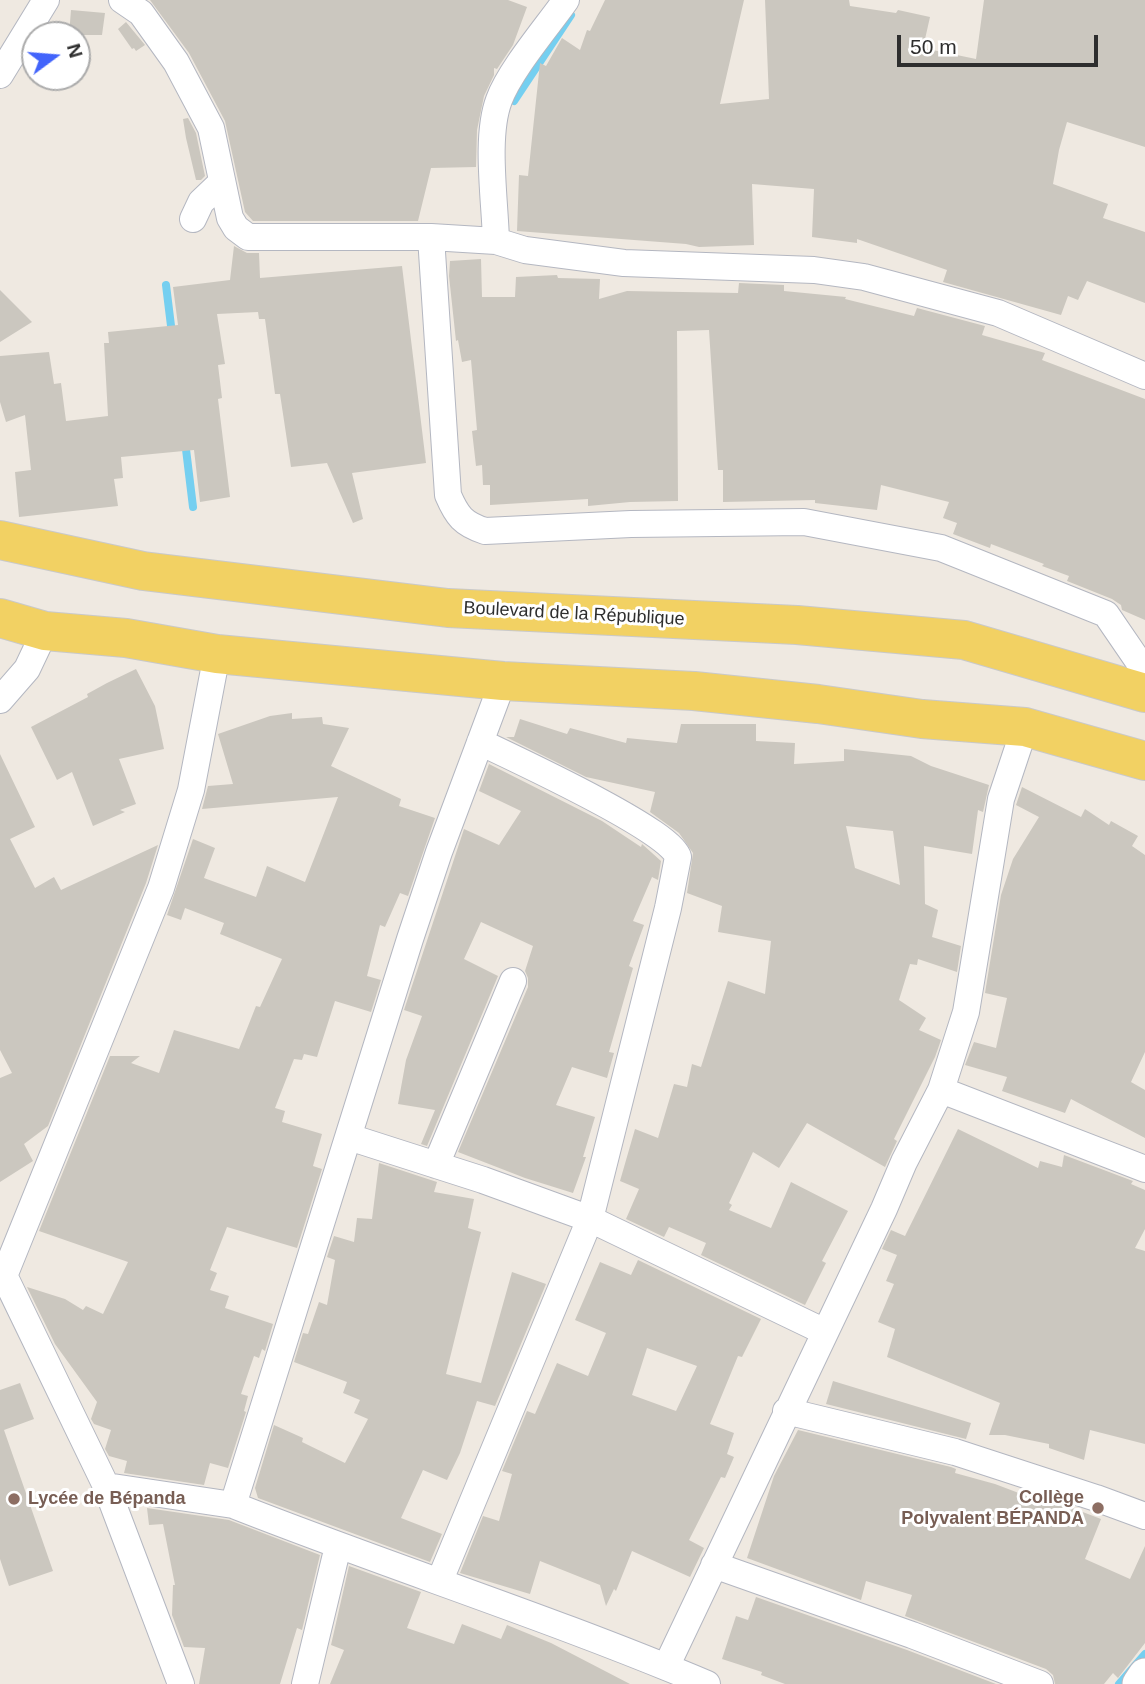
<!DOCTYPE html>
<meta charset="utf-8">
<style>
body{margin:0}
#map{position:relative;width:1145px;height:1684px;overflow:hidden;background:#efe9e1;font-family:Helvetica,sans-serif}
canvas{display:block}
.north{position:absolute;left:21px;top:21px;width:70px;height:70px;box-sizing:border-box;background:#fff;border:2px solid #ababab;border-radius:50%;rotate:74deg;font-size:19px;font-weight:700;line-height:28px;text-align:center;color:#2e2e2e}
.north::after{content:'';display:block;margin:auto;width:24px;height:32px;background:#4264fb;clip-path:polygon(50% 0,100% 100%,50% 72%,0 100%)}
.scale{position:absolute;left:897px;top:35px;width:201px;height:32px;box-sizing:border-box;border:4px solid #2e2e2e;border-top:0;padding-left:9px;font-size:21px;line-height:24px;white-space:nowrap;color:#2e2e2e;-webkit-text-stroke:5px #fff;paint-order:stroke}
</style>
<div id="map">
<canvas width="1145" height="1684"></canvas>
<div class="north">N</div>
<div class="scale">50 m</div>
</div>
<script>
const c = document.querySelector('canvas').getContext('2d');
c.lineJoin = 'round';
function stroke(path, color, width, dash) {
  c.strokeStyle = color;
  c.lineWidth = width;
  c.lineCap = dash ? 'butt' : 'round';
  c.setLineDash(dash || []);
  c.stroke(path);
}
function fillPath(path, color) {
  c.fillStyle = color;
  c.fill(path, 'evenodd');
}
function drawText(font, color, halo, rows, align = 'center') {
  c.font = font + ' Helvetica,sans-serif';
  c.lineWidth = 6;
  c.setLineDash([]);
  c.textBaseline = 'middle';
  c.strokeStyle = halo;
  c.fillStyle = color;
  for (const [text, x, y, turn = 0] of rows) {
    c.save();
    c.translate(x, y);
    c.rotate((+turn || 0) * Math.PI / 180);
    c.textAlign = isNaN(turn) ? turn : align;
    if (halo) c.strokeText(text, 0, 0);
    c.fillText(text, 0, 0);
    c.restore();
  }
}
stroke(new Path2D(`
 M514,101l57,-86
 M166,285l6,49
 M185,441l8,66
 M1119,1684l26,-30`), '#75cff0', 8);
fillPath(new Path2D(`
 M150,0h358l19,7 -14,38 -16,24 -3,-1v7l-10,21 -7,34 -1,37 -45,1 -13,53h-165l-8,-9 -20,-91 -36,-68z
 M605,0h139l-24,104 49,-5 -4,-99h84l1,6 46,7 2,-3 32,7 -7,31 53,11 8,-59h161v147l-78,-25 -8,28 -6,34 55,20 -5,14 42,14v71l-58,-22 -9,19 -10,-4 -7,19 -118,-33 4,-12 -90,-31v4l-45,-6 2,-48 -62,-5 2,61 -55,2 -13,-3 -169,-13 2,-56 9,1 12,-113 6,3 16,-28 18,12 7,-20 3,1z
 M71,10l34,3 -3,22h-33z
 M126,22l19,23 -9,6 -2,-3 -2,1 -14,-20z
 M188,118l8,15 9,43 -4,4h-5l-10,-42 -3,-19z
 M234,246l13,7h12l1,25 142,-12 24,197 -74,10 11,46 -10,4 -26,-60 -36,4 -11,-73h-5l-10,-75h-6l-1,-7 -41,2 8,50 -7,1 4,33 -4,1 12,98 -30,5 -6,-52 -73,7 2,21 -9,1 4,27 -99,11 -4,-45 16,-2 -6,-55 -19,7 -6,-20v-46l49,-4 5,32 7,-1 5,38 42,-5 -4,-73h5l-1,-11 70,-7 -5,-38 57,-7z
 M481,259l1,38h33l1,-20 41,-2 1,3 42,1 -1,20 28,-8 111,2 1,-10 45,2v6l62,6 -1,2 69,17 3,-8 68,18 -3,9 63,18 -3,7 103,39v221l-23,-10 -1,-5 -9,-6 -45,-18 2,-5 -27,-10 2,-2 -53,-20 -1,4 -37,-14 4,-11 -14,-5 6,-16 -68,-17 -4,25 -62,-7v-3l-92,2v-32h-5l-9,-140 -32,1 1,170 -48,1 -42,4v-7l-98,6v-20h-7l-1,-20 -6,1 -4,-35 5,-1 -6,-70 -9,2 -4,-22 -2,1 -7,-65 1,-15z
 M0,290l32,32 -32,20z
 M136,669l19,37 9,43 -45,10 17,45 -16,6 5,2 -32,14 -21,-54 -15,8 -26,-53 57,-30 -1,-3 20,-11z
 M292,713v6l30,-2 1,7 26,4 -18,38 70,33 -2,7 36,12 -27,78 -8,-3 -15,34 -5,-2 -13,51 14,4 -10,32 -36,-11 -18,56 -13,-3 -2,6 -8,-1 -19,49 10,3 -3,11 40,12 -9,32 9,3 -25,79 -70,-21 -17,43 7,3 -7,17 19,6 -4,12 48,16 -8,27 -3,-2 -3,9 -5,-2 -13,38 7,2 -4,15 2,1 -18,56 -18,-5 -6,22 -80,-12 3,-12 -18,-5 -4,-7 6,-19 -17,-6 -3,-5 6,-17 -42,-58 -28,-57 38,12 18,11 3,-4 17,8 25,-52 -89,-31 71,-175h30l-9,7 28,10 15,-43 65,19 17,-43 4,1 22,-48 -62,-25 4,-11 -39,-15 -4,12 -14,-5 26,-76 22,9 -11,30 52,19 11,-31 38,16 33,-85 -136,12 6,-23 25,-2 -15,-50 52,-18z
 M520,719l47,15 3,-6 56,15 1,-5 50,5 4,-19h75v17l39,2 -1,21 50,-3v-12l67,7 20,10 58,19 -6,27 -5,-2 -6,44 -48,-8 1,58 13,6 -6,27 29,9 -4,26 -39,-13 -1,6 -7,-1 -11,36 27,18 -7,12 22,10 -6,17 -41,82 3,2 -12,26 -78,-44 -28,45 -26,-16 -24,51 3,2 -3,5 42,18 20,-46 57,29 -26,50 4,2 -21,42 -104,-50 5,-12 -37,-16 -5,10 -38,-18 13,-30 -19,-8 15,-52 23,9 16,-54 13,3 5,-23 9,3 27,-86 37,13 6,-53 -53,-9 4,-26 -35,-13 6,-40 -14,-20 -29,-21 5,-20 -69,-15 -80,-40h8zM846,826l47,5 7,54 -45,-17z
 M0,754l35,73 -25,12 25,49 19,-11 7,13 97,-45 -12,38 -98,243 -24,18 9,17 -33,21v-104l12,-5 -12,-23z
 M489,764l113,57 39,26 1,-3 19,17 -3,19 -6,-3 -19,44 11,4 -15,41 4,2 -24,84 5,1 -7,25 -35,-11 -16,38 39,12 -12,40h3l-13,36 -48,-15 -67,-26 70,-165v-9l-3,-7 8,-25 -52,-24 -17,37 34,17 -71,170 -6,-2 14,-34 -37,-6 8,-44 16,-44 -18,-6 60,-181 35,16 22,-34 -42,-20z
 M1022,787l59,30 4,-8 24,16 2,-4 27,15 -6,10 13,9v197l-14,30 14,8v48l-74,-39 -6,14 -63,-22 5,-14 -42,-12 9,-23 22,6 11,-50 -22,-5 16,-98 12,-36 26,-42 -23,-12z
 M958,1129l80,39 2,-7 22,6 2,-12 69,26 -2,3 14,6v39l-10,19 10,3v193l-55,-14 -6,30 -35,-12v-4l-44,-9h-16l11,-32 -113,-46 8,-28 -17,-7 16,-38 -8,-3 11,-26 -15,-6 9,-19 14,6z
 M379,1163l58,19 -3,10 40,7 -6,29 13,4 -35,142 35,9 31,-111 34,12 -51,122 -18,-5 -17,52 -13,27 -24,-10 -22,48 41,16 -12,28 -172,-64 -3,-10 19,-63 29,13 -1,4 43,21 23,-44 -14,-6 6,-13 -17,-7 4,-11 -53,-20 9,-29 5,1 11,-32 8,3 8,-45 -8,-3 7,-21 20,6 3,-24 15,1z
 M638,1260l123,59 -19,38 -4,-1 -28,68 24,9 -7,21 7,3 -9,21 -4,-1 -32,63 15,8 -14,29 -58,-26 -16,40 -2,-2 -8,17 -6,-21 -60,-24 -10,33 -70,-21 23,-57 16,5 13,-47 -10,-3 25,-60 8,3 22,-51 31,13 18,-43 -31,-13 25,-58 31,13zM647,1348l50,18 -21,45 -44,-16z
 M833,1381l138,42 -5,16 -140,-35z
 M20,1383l14,36 -30,11 49,141 -44,15 -9,-27v-169z
 M798,1430l153,37 5,2 -1,4 40,11 50,19 1,-5 55,21 -16,40 45,20 15,-33v97l-27,35 -5,-5 -9,11h-49l-2,-9 -7,-6 -141,-53 7,-21 -46,-14 -5,19 -114,-42 27,-82z
 M147,1508l82,12 91,35 -18,75 -5,-2 -17,56h-81l6,-36 -21,-1 -12,-32 1,-30h2l-12,-61 -14,1z
 M349,1566l72,26 -14,36 47,16 8,-20 39,15 6,-14 44,18 79,41h-300l14,-34 -13,-5z
 M756,1597l151,53 89,34h-211l-24,-9 1,-3 -40,-13 14,-43 12,4z`), '#cbc7bf');
const minor = new Path2D(`
 M122,0l19,13 35,49 35,66 19,90 6,10 12,9h183
 M0,75l46,-75
 M193,219l8,-17 21,-20
 M496,241c-1,-41 -11,-104 3,-141 11,-30 48,-73 67,-100
 M1145,376l-147,-63 -134,-36 -50,-7 -190,-7 -99,-13 -29,-9 -65,-4 17,258c9,21 15,29 37,36l146,-7 173,-2 137,26 165,66 39,57
 M503,681l-64,171 -29,87 -177,566c157,62 318,113 474,179
 M0,700l27,-31 18,-38
 M941,1090l204,79
 M349,1137l134,43 107,39 235,113
 M436,1165l77,-184
 M0,1267l106,219 75,198
 M4,1276l157,-388 30,-98 26,-136
 M786,1411l169,41 141,46 49,18
 M106,1486l127,19
 M714,1565l198,70 128,49
 M440,1580l150,-361 78,-311 10,-51c-6,-26 -167,-100 -198,-115
 M666,1667l218,-458 20,-47 37,-72 25,-78 35,-213 24,-72
 M305,1684l33,-138`);
const tertiary = new Path2D(`
 M1139,1684l6,-9`);
const primary = new Path2D(`
 M0,540l143,31 305,37 349,17 167,15 181,53
 M0,618l45,13 81,7 91,16 286,27 191,10 124,13 104,15 103,8 120,34`);
stroke(minor, '#b4b7c1', 28);
stroke(tertiary, '#b4b7c1', 35);
stroke(primary, '#c9c9c9', 40);
stroke(minor, '#fff', 26);
stroke(tertiary, '#fff', 33);
stroke(primary, '#f2d163', 38);
for (const [x, y, r, color] of [
 [14,1499,7,"#8d6e63"],
 [1098,1508,7,"#8d6e63"]
]) {
  const dot = new Path2D();
  dot.arc(x, y, r, 0, 2 * Math.PI);
  c.fillStyle = color;
  c.fill(dot);
  stroke(dot, '#fff', 2.5);
}
drawText('18px', '#2e2e2e', '#fff', [
 ["Boulevard de la République",574,614,3]
]);
drawText('bold 18px', '#785e54', '#fff', [
 ["Collège",1084,1498],
 ["Polyvalent BÉPANDA",1084,1519],
 ["Lycée de Bépanda",28,1499,"left"]
], 'right');
</script>
